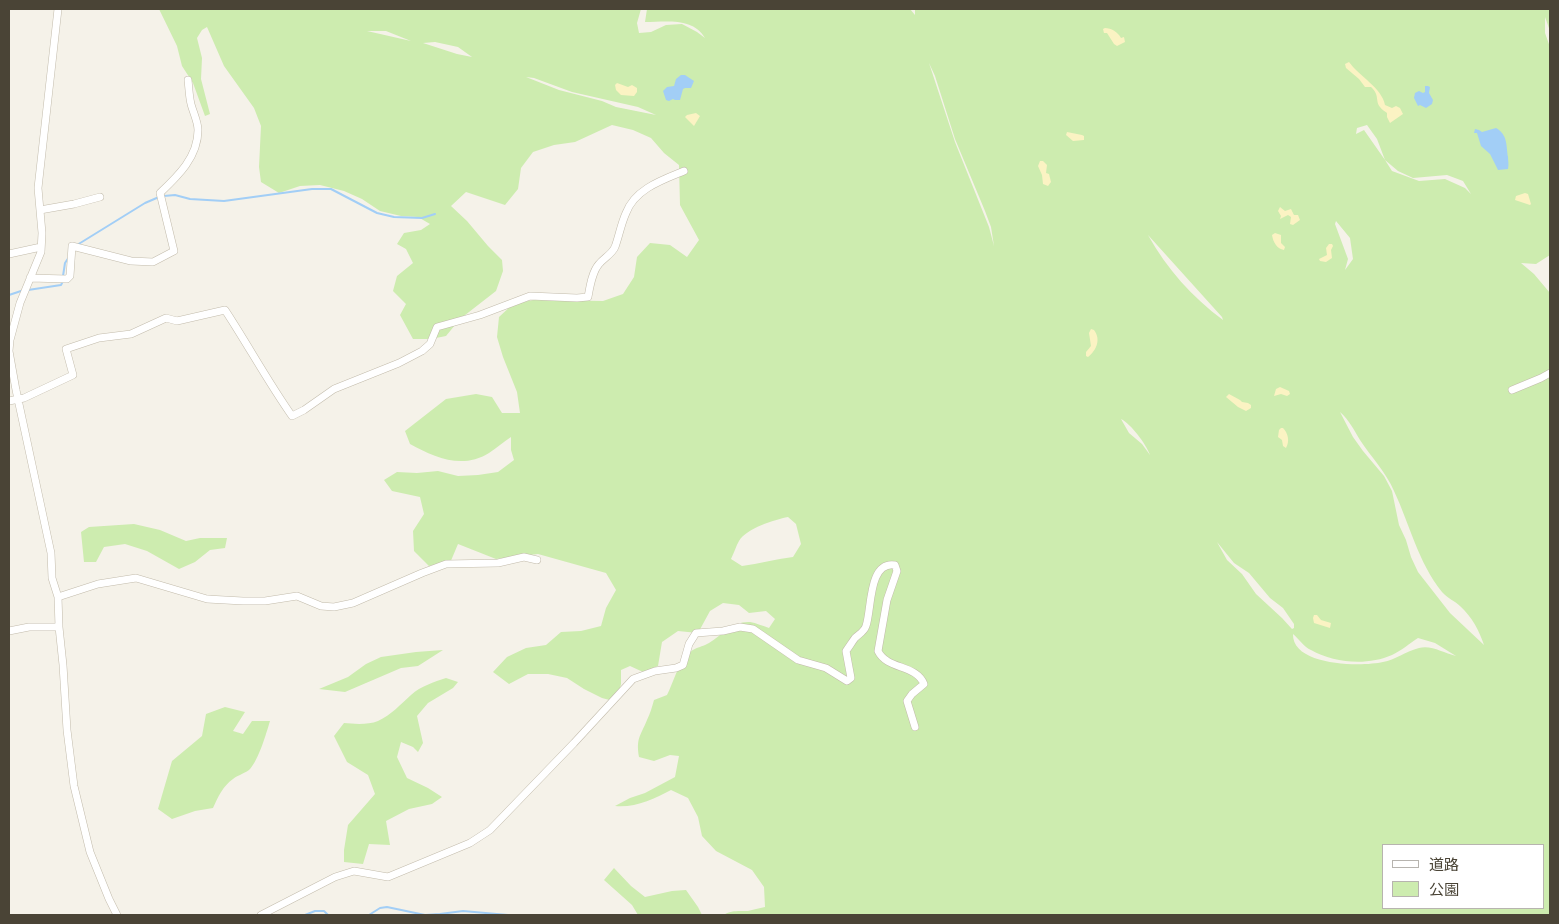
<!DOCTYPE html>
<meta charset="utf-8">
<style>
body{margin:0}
#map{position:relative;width:1559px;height:924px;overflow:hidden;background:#f5f2e9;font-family:Commissioner,"Noto Sans JP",sans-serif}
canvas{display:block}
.frame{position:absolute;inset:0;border:10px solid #4a4436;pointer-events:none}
.legend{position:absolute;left:1382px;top:844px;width:162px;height:65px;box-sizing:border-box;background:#fff;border:1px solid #b7b4af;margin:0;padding:6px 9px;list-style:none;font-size:15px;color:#4a4436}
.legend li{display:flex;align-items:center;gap:10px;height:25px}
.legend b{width:25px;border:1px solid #b7b4af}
</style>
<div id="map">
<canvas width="1559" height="924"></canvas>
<div class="frame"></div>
<ul class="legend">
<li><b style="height:6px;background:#fff"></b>道路</li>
<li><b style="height:14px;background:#cdecaf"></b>公園</li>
</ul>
</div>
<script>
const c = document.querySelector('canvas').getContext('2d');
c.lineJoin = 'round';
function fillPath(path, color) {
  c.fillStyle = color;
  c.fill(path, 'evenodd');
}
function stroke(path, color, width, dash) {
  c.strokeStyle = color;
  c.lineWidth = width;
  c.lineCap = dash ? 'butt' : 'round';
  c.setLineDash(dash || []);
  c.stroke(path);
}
fillPath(new Path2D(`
 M159,9h482l-4,14 2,10 12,-1 15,-7 16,-1 15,8 8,6c-12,-21 -39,-16 -60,-16l2,-13h263l5,6v-6h635v22l-5,-14v16l5,14v208l-14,9 -15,-1 13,11 16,19v622h-827c8,-5 16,-4 25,-4 5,-1 11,-3 17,-4l-1,-20 -12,-17 -36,-19 -14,-15 -4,-19 -10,-19 -17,-8c-17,9 -36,18 -56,16l15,-8 15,-5 30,-16 4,-21 -9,-1 -16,6 -15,-4c-3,-19 1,-20 8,-37 3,-6 5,-13 7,-20l13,-5c6,-12 9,-25 17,-36 8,-12 14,-10 25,-16 13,-8 24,-22 41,-21 6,1 13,4 19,6l6,-9 -9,-8 -17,2 -10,-8 -16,-2 -13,8 -12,22 -20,-2 -16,11 -4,24 -15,6 -13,-6 -9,4v14l-4,18 -15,-4 -18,-9 -17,-11 -19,-4h-20l-19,10 -16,-12 14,-15 19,-9 20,-3 15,-13 20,-1 20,-5 5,-18 10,-18 -10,-17 -68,-19 -42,5 -38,-15 -8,19 -21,3 -15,-15 -1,-20 11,-17 -4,-17 -28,-6 -8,-11 13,-8 20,1 21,-2 20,5 20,-1 20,-3 16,-12 -3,-10v-13c-8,5 -14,11 -22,16 -27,17 -55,4 -79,-9l-5,-13 41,-32 30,-5 16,3 10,16h18l-3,-21 -14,-35 -6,-20 2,-20 14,-13 20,-4 70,1 20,-7 11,-17 3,-20 13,-14 20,2 17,12 12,-17 -19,-35 -1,-40 -15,-12 -13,-15 -18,-8 -21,-5 -37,17 -21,3 -21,7 -12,16 -3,21 -13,16 -39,-13 -15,14 16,15 21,25 14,14 1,11 -7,20 -36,28 -14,17 -15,3h-18l-13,-24 6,-11 -13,-13 4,-15 16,-13 -7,-14 -9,-5 7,-11 17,-3 9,-6 -12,-7 -17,-1 -21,-5 -18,-12 -18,-8 -24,-6 -20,1 -21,7 -18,-11 -2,-15 2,-41 -7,-18 -30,-42 -17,-39 -5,3 -5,8 5,20 -1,21 9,35 -5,2 -12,-33 -11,-17 -5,-20zM367,31h19l25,10zM435,42l23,5 14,10 -15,-3 -34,-11zM929,63l6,13 20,63 30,72 6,16 3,19 -5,-19 -34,-85zM526,77l8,1 38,14 66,15 18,8 -40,-8 -14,-6 -43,-11zM1367,125l10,14 8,21 -21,-30 -8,4 1,-6zM1385,160l13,11 15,7 34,-3 16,6 8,13 -6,-6 -20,-9 -26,2 -27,-10zM1336,221l14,17 3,21 -8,11 3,-11 -13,-35zM1148,235l74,82 1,3c-31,-23 -56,-51 -75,-85zM1340,412c9,8 14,18 20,28 11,17 26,32 34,51 16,34 24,71 48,101 5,6 13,9 18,14 12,11 19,24 24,39l-34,-32 -32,-41 -7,-15 -5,-17 -7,-15 -7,-34 -8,-15 -21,-25 -10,-14zM1121,419c10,5 25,25 29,36l-8,-11 -13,-11zM788,517l8,7 5,20 -8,13c-18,2 -34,7 -51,9l-11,-7c3,-6 5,-13 8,-18 8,-13 35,-21 49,-24zM1217,542l17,21 15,10 21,25 13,10 11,16v4l-2,1 -10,-11 -26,-24 -14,-20 -15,-14zM1293,634c6,5 11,13 18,16 23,13 56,16 81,5 9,-4 18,-12 26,-17l17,5 21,13c-13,-3 -24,-11 -37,-8 -13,3 -24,12 -36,14 -22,5 -91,4 -90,-28zM1383,845h160v63h-160z
 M134,524l26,6 26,11 14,-3h27l-2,10 -15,2 -15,12 -16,7 -32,-18 -22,-7 -21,3 -8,15h-12l-3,-30 8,-5z
 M443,650l-25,16 -17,2 -56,24 -26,-3 29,-12 18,-13 15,-7 35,-5z
 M446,678l12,4 -5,6 -25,15 -11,13 6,27 -5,9 -5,-5 -12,-5 -4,15 10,21 21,10 14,9 -10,7 -23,5 -23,12 4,24 -21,-1 -6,20 -19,-2v-12l4,-25 27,-31 -7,-19 -21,-13 -13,-26 10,-13c10,1 24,2 34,-2 13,-6 23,-17 33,-26 10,-9 23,-13 35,-17z
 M225,707l20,5 -12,19 10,3 9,-13h18c-4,13 -11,38 -20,48 -4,4 -12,6 -17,10 -10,7 -15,18 -20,29l-18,3 -23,8 -14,-10 14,-48 30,-25 4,-22z
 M614,868l17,18 14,11 27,-6 14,-1 12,17 4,8h-64l-6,-10 -28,-25z`), '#cdecaf');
fillPath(new Path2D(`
 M1105,28c6,0 13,4 16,10l3,-1 1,5 -8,4 -3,-2 -7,-11h-3l-1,-4z
 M1349,62c10,14 33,26 36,43l7,3 4,-2 4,2 3,6 -13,9 -3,-6v-4c-2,-2 -5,-3 -7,-6 -5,-6 0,-12 -9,-20h-6l-6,-8 -13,-11 -1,-4z
 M617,83l11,4 4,-2 5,3v4l-3,4 -13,-1 -5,-5 -1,-5z
 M696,113l4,3 -6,10 -9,-9 2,-2z
 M1067,132l15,3 2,1v4l-11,1 -7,-6z
 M1040,161h3l4,4 -1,8 3,1 2,8 -3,4 -5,-2 -1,-9 -4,-9z
 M1525,193l3,1 3,10 -1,1 -15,-5 1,-4z
 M1280,207l5,4 6,-2 3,6h4l2,5 -7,5 -3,-1 1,-7 -3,-2 -8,4 1,-3 -3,-5z
 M1275,233l6,2v8l4,4 -1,3c-7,-1 -11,-8 -12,-15z
 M1329,244h3l1,2 -2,4 1,8 -6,4 -6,-1 -1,-2 8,-4 -1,-7z
 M1091,329l3,1c7,9 3,20 -6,27l-2,-1v-4l5,-6 -2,-13z
 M1280,387l9,4 1,3 -3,2 -6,-2 -7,2 2,-7z
 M1229,394l11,6 2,2 6,1 3,2v3l-5,3 -8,-4 -12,-10z
 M1281,428h2c5,5 7,13 3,20l-3,-2 -1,-6 -4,-3 1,-7z
 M1314,615h3l4,5 10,3 -1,5 -16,-5 -1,-5z`), '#fbf3c3');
fillPath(new Path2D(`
 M681,75h4l9,6 -3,7h-6l-2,1 -3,11h-5l-2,-1 -4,2 -3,-1 -3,-9 4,-4 7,-1 2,-7z
 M1425,86h3l2,1 -1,6 4,7 -1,4 -6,4 -6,-3 -2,1 -4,-8 1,-5 4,-2 4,2 2,-1z
 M1496,128c12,7 10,17 12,29 0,4 1,7 0,12l-10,1 -8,-16 -9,-8 -4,-13h-3l1,-4 4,1 3,2z`), '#a2cef6');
stroke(new Path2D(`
 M164,196l11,-1 15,4 34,2 88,-12h19l46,24 17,4 28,1 13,-4
 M77,245l68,-42 14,-6
 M63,276l2,-13 4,-6
 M28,290l33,-5 2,-4
 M9,295l12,-4
 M305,915l10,-4h9l4,4
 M369,915l11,-7 7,-1 38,8 15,-1 23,-3 45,4`), '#a2cef6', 2);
const minor = new Path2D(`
 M58,9l-20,179 4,45 -1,19 -21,51 -10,37 -1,11 7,39 35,163 1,25 6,19 1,30 4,38 4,65 7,56 16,66 19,47 8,16
 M40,210l34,-6 26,-7
 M9,254l32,-7
 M30,278l37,1 3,-3 2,-30 59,15 22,1 21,-11 -14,-58c18,-17 38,-36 38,-63 0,-8 -5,-18 -7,-26 -2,-8 -2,-16 -3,-24
 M1512,390l29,-12 9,-5
 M9,401l15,-3 49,-23 -7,-26 33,-11 32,-4 35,-16 11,3 48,-11c23,35 43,72 67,106l12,-6 30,-21 65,-26 23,-12 8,-7 7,-17 43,-12 50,-19 47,2 11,-1c2,-11 4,-25 11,-33 5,-6 13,-10 16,-17 4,-11 6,-23 11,-34 9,-24 36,-33 58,-42
 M58,597l40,-13 38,-6 71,21 36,2h22l32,-5 24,10 13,1 19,-4 69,-30 24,-9 52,-1 26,-6 13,3
 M9,631l20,-4h30
 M261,915l74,-38 19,-6 34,6 82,-34 20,-13 84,-87 59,-64 22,-8 21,-3 7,-3 6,-21 7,-11 27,-2 17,-4 13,2 45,31 28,8 21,13 4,-3 -5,-27c3,-4 6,-9 9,-13 4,-4 9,-6 11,-12 6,-17 2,-65 29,-61l2,6 -10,29 -9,51c9,19 38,13 46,33l-12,10 -5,7 8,26`);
stroke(minor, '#c2bbab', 8);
stroke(minor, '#fff', 7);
</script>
